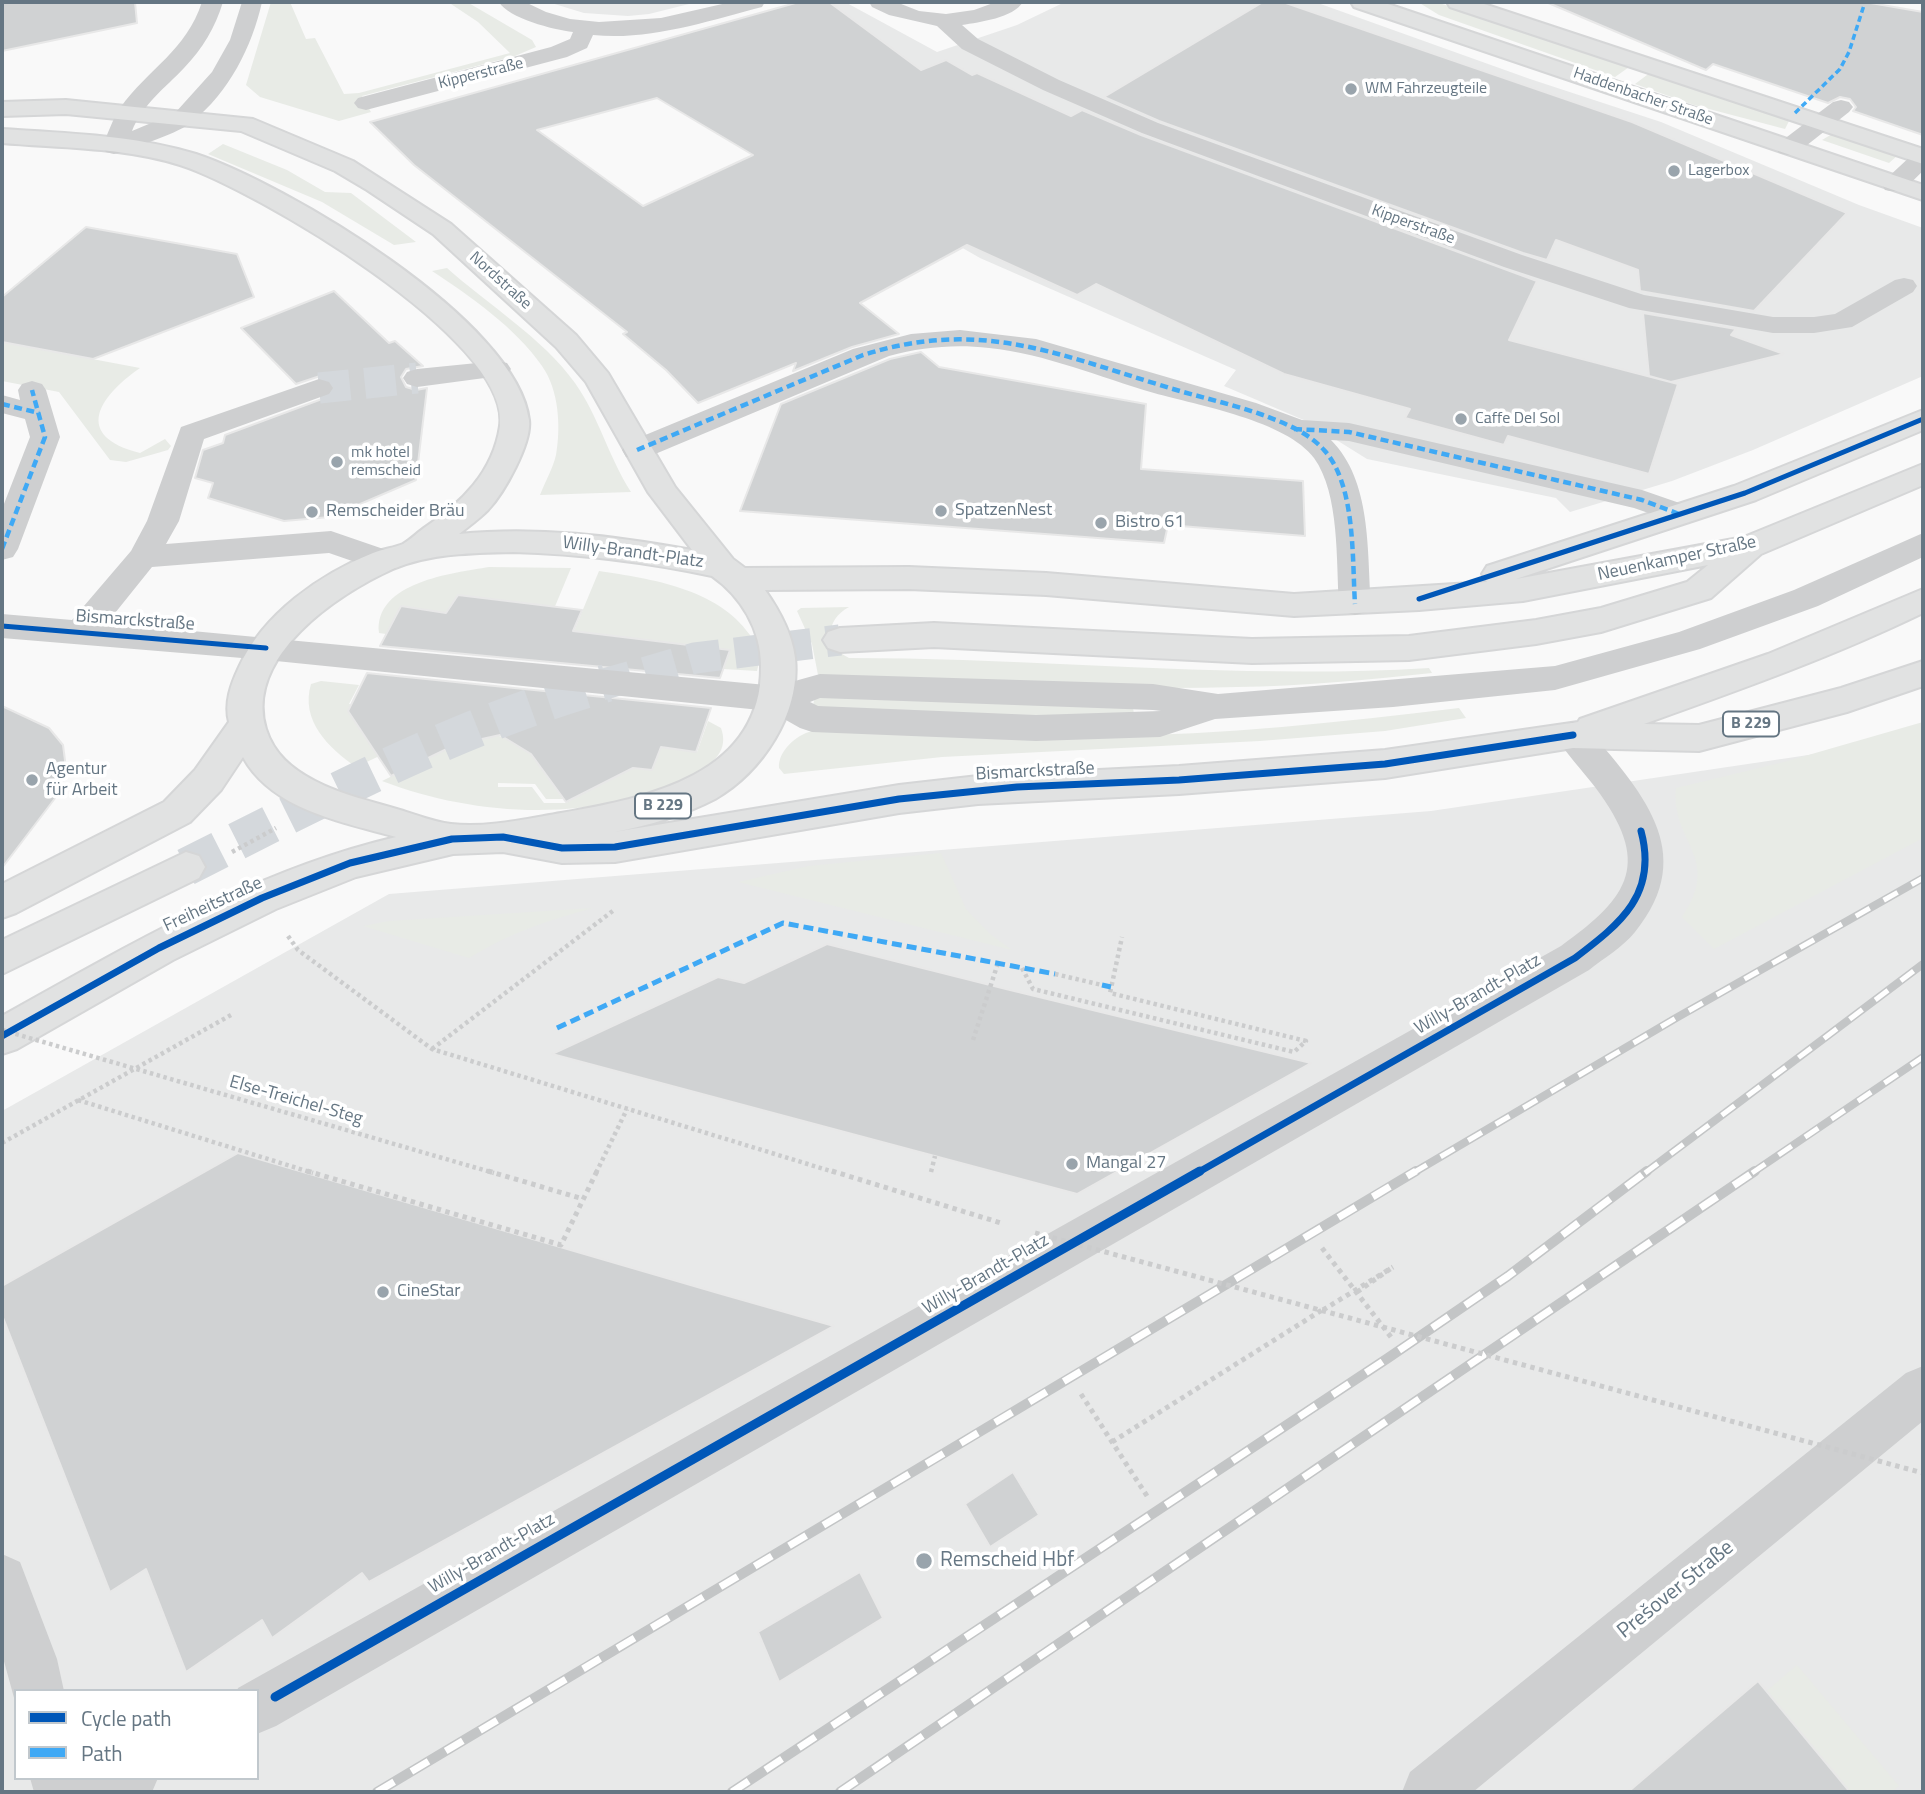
<!DOCTYPE html>
<meta charset="utf-8">
<style>
body{margin:0}
#map{position:relative;width:1925px;height:1794px;overflow:hidden;background:#f9f9f9;font-family:"Titillium Web",sans-serif}
canvas{display:block}
.frame{position:absolute;inset:0;border:4px solid #657683;pointer-events:none}
.legend{position:absolute;left:14px;top:1689px;width:245px;height:91px;box-sizing:border-box;background:#fff;border:2px solid #c1c8cd;margin:0;padding:9px 12px;list-style:none;font-size:21px;color:#657683}
.legend li{display:flex;align-items:center;gap:14px;height:35px}
.legend b{width:35px;border:2px solid #c1c8cd}
</style>
<div id="map">
<canvas width="1925" height="1794"></canvas>
<div class="frame"></div>
<ul class="legend">
<li><b style="height:9px;background:#0057b8"></b>Cycle path</li>
<li><b style="height:9px;background:#3fa9f5"></b>Path</li>
</ul>
</div>
<script>
const c = document.querySelector('canvas').getContext('2d');
c.lineJoin = 'round';
function fillPath(path, color) {
  c.fillStyle = color;
  c.fill(path, 'evenodd');
}
function stroke(path, color, width, dash) {
  c.strokeStyle = color;
  c.lineWidth = width;
  c.lineCap = dash ? 'butt' : 'round';
  c.setLineDash(dash || []);
  c.stroke(path);
}
function drawText(font, color, halo, rows, align = 'center') {
  c.font = font + ' "Titillium Web",sans-serif';
  c.lineWidth = 7;
  c.setLineDash([]);
  c.textBaseline = 'middle';
  c.strokeStyle = halo;
  c.fillStyle = color;
  for (const [text, x, y, turn = 0] of rows) {
    c.save();
    c.translate(x, y);
    c.rotate((+turn || 0) * Math.PI / 180);
    c.textAlign = isNaN(turn) ? turn : align;
    if (halo) c.strokeText(text, 0, 0);
    c.fillText(text, 0, 0);
    c.restore();
  }
}
fillPath(new Path2D(`
 M548,2h149l-48,12 -21,2 -44,-3z
 M799,2h46l92,50 80,-27 48,-23h250l215,77 131,43 198,83 64,23v148l-170,74 -81,31 -102,31 -14,-14 -189,-39 -61,-38 -82,-35 12,-16 -256,-112 -142,-81 -178,-80 -47,-43z
 M1923,738v1054h-1921v-681l387,-217 1042,-83zM16,1691h241v87h-241z`), '#e8e9e9');
fillPath(new Path2D(`
 M271,2h19l16,37 9,-1 29,56 15,-1 151,-40 -32,-31 -30,-20h19l65,38 4,7 -21,9 -153,40 9,16 -32,9 -79,-24 -14,-12z
 M1418,2h18l196,63 -17,12 -176,-62z
 M1651,72l139,47 -5,10 -91,-24 -59,-21z
 M1832,134l65,22 -8,7 -67,-23z
 M223,144l64,26 38,22 26,1 65,49 -22,3 -72,-43 -114,-48z
 M447,268c40,36 96,70 128,115 24,34 33,73 56,109l-91,3c5,-13 13,-27 16,-40 5,-28 3,-65 -14,-89 -26,-38 -72,-70 -110,-95z
 M2,342l138,26c-42,29 -67,68 0,85l25,-14 6,7 -3,4 -42,12 -16,-2 -51,-68 -57,-11z
 M489,567l82,1 -20,48 -68,-18 -25,-3 -12,18 -45,-6 -15,27 -7,-1c-5,-51 74,-60 110,-66z
 M599,571c52,8 118,17 151,64 8,11 11,23 7,36l-34,-2 6,-19 -155,-19z
 M849,607c-24,13 -25,39 0,51 194,0 386,22 580,10l3,5c-65,7 -130,13 -195,14 -140,4 -280,-6 -419,-12l-6,-31 -15,-33 4,-3z
 M321,681l38,4 -10,19 109,15 -102,48c-27,-19 -56,-46 -45,-83z
 M815,697l318,11 1,6 -149,3 -152,-6 -20,-6z
 M1459,708l7,10 -81,13 -125,10 -318,16 -158,17 -5,-6c-1,-17 17,-33 33,-37 97,2 195,7 292,5 119,-1 237,-14 355,-28z
 M708,721l13,7c8,22 -7,35 -26,45 -93,51 -217,45 -313,8l74,-36 39,-10 12,3 24,16 32,45h-17l-11,-15 -37,-1v4h34l12,16h22l62,-36 24,3 9,-23 36,5z
 M1923,722v116l-209,111 -32,-32c41,-60 -12,-75 -6,-129l108,-26z
 M941,853l25,56 24,25 22,16 -274,-68 71,-16z
 M593,908c-49,14 -79,23 -124,50l-106,-32 26,-5z
 M1797,1665l102,121 -7,6h-244z`), '#e8ebe6');
const building = new Path2D(`
 M2,2h133l2,21 -135,28z
 M799,2h30l92,68 25,-10 26,15 5,-2 94,43 11,-6 59,25 396,146 -28,59 169,44 -29,90 -141,-38 -4,9 -99,-27 5,-9 -126,-35 -188,-90 -19,11 -110,-50 -107,58 39,31 -47,13 -59,24 3,-8 -98,40 -32,-33 -43,-36 4,-2 -213,-167 -44,-43zM657,98l96,57 -110,51 -106,-76z
 M1263,2h20l349,120 215,91 -93,98 -114,-20 -2,-21 -82,-30 -9,20 -24,-7 -364,-132 -55,-24z
 M1546,2h319l58,10v123l-70,-24 3,-4 -6,-8 -10,-2 -12,6 -115,-39 -7,6z
 M86,227l151,27 17,43 -161,62 -91,-17v-45z
 M334,291l55,52 6,-2 28,25 -17,3 -5,8 5,10 10,3 11,-2 -11,92 -86,37 -46,4 -76,-23 5,-15 -18,-5 8,-28 20,-7 2,-8 105,-39 5,-7 -4,-8 -11,-5 -24,8 -55,-56z
 M1643,313l93,16 -5,6 53,19 -113,28 -22,-6z
 M921,352l18,15 207,37 -5,65 162,12 2,55 -137,-11 -4,18 -424,-32 41,-107 109,-45z
 M458,595l124,15 -9,21 157,19 -10,28 -340,-32 21,-40 45,7z
 M367,673l344,35 -15,44 -35,-5 -9,23 -19,-2 -67,34 -35,-48 -31,-19 -45,10 -64,31 -43,-65z
 M2,706l47,22 14,17 3,23 -7,25 -57,75z
 M827,944l179,45 305,74 -234,131 -525,-140 166,-77 26,6z
 M238,1153l480,140 116,33 -465,256 -7,-9 -90,65 -10,-18 -76,52 -40,-103 -36,23 -108,-277v-29z
 M1013,1472l26,43 -49,32 -25,-43z
 M860,1572l23,46 -104,64 -21,-50z
 M1758,1681l92,111h-222z`);
fillPath(building, '#d0d2d3');
stroke(building, '#e8e8e8', 2);
stroke(new Path2D(`
 M319,388l98,-10`), '#d4d8dc', 31, [31, 15]);
stroke(new Path2D(`
 M601,685l94,-27 145,-18`), '#d4d8dc', 31, [31, 15]);
stroke(new Path2D(`
 M186,867c137,-69 273,-142 421,-184`), '#d4d8dc', 38, [38, 19]);
const major = new Path2D(`
 M1351,2h31l541,183v15l-569,-193z
 M1447,2h31l445,147v15l-473,-157z
 M66,100l187,19 100,42 98,63 125,111 32,38 67,114 58,72 12,9 164,-1 137,6 248,21 193,-12 -5,-8 5,-8 247,-80 189,-76v20l-167,70 -240,79 228,-42 179,-73v21l-162,69 -50,44 -110,34 -65,12 -127,16 -157,3 -318,-16 -94,5 -12,-4 -5,-8 5,-8 12,-4 94,-5 318,16 157,-3 127,-16 65,-12 86,-26 21,-17 -185,36 -104,9 -125,6 -248,-21 -137,-6 -144,1c14,20 27,43 30,68 6,55 -33,114 -80,141 -31,16 -67,27 -101,33l285,-47 79,-9 201,-10 206,-16 193,-28 2,-3 188,-65 155,-65v24c-91,44 -184,77 -279,111l55,1 142,-37 82,-27v25l-76,26 -148,39 -126,-3 -188,30 -206,16 -201,10 -79,9 -284,49 -53,1 -59,-11 -50,2 -97,23 -80,32 -103,51 -156,89 -15,5v-38c126,-70 253,-146 394,-179 -53,-15 -124,-27 -153,-80l-22,33 -31,32 -174,91 -14,5v-34l162,-82 31,-32 34,-48c-5,-19 2,-38 10,-55 24,-53 81,-93 134,-114 9,-4 21,-5 30,-9 7,-4 14,-11 21,-16 37,-25 69,-55 76,-102 12,-87 -248,-238 -320,-261 -56,-18 -120,-17 -178,-22v-14c63,4 133,6 194,25 88,29 322,167 333,266 3,23 -25,73 -41,90 -9,9 -19,16 -29,24 78,-8 156,2 233,16l-44,-58 -62,-110 -30,-35 -123,-113 -66,-44 -32,-19 -94,-40 -175,-17 -64,2v-14zM513,552c67,2 133,10 199,24 29,20 49,54 49,89 2,111 -115,133 -200,148 -36,6 -73,15 -110,11 -17,-2 -34,-9 -51,-14 -29,-9 -58,-15 -85,-29 -23,-12 -41,-27 -49,-52 -22,-72 71,-135 127,-160 37,-16 80,-16 120,-17z
 M186,852l13,4 6,11 -6,11 -197,96v-34z`);
stroke(major, '#d5d6d7', 4);
stroke(new Path2D(`
 M232,852l44,-24
 M288,936l10,14 134,99 405,124
 M1022,968l11,21 261,63 12,-11 -196,-48 12,-56
 M1055,974l47,11
 M973,1040l25,-77
 M432,1049l182,-139
 M78,1100l235,73
 M2,1143l229,-128
 M931,1172l4,-16
 M596,1173l31,-64`), '#cbcccd', 4.5, [3.5, 3.5]);
stroke(new Path2D(`
 M307,1171l254,74 36,-74
 M832,1171l169,52
 M1322,1248l69,89
 M1357,1292l36,-25
 M1081,1394l66,102
 M1112,1442l210,-132`), '#cbcccd', 5, [4.5, 4.5]);
fillPath(new Path2D(`
 M202,2h21c-8,26 -20,46 -39,66 -19,20 -42,37 -52,63l43,-18 37,-41 18,-32 12,-38h20c-10,45 -33,90 -70,120 -13,11 -52,23 -70,30l-8,2 -8,-2 -4,-5c6,-13 10,-27 18,-39 29,-40 66,-57 82,-106z
 M499,2h26l21,10 24,7 29,3 62,-4 70,-16h34l-3,5c-54,14 -113,34 -169,28l-6,13 -20,9 -201,53 -8,-2 -4,-5 4,-5 193,-51 19,-8 3,-7c-19,-2 -65,-14 -74,-30z
 M869,2h27l23,9 27,3 28,-4 22,-8h27c-10,16 -43,20 -61,23l16,14 81,41 99,43 364,132 122,40 129,22h41l21,-3 60,-34 9,-2 9,2 4,6 -4,6 -61,35 -38,6h-41l-144,-25 -125,-41 -362,-134 -99,-43 -81,-41 -25,-23 -48,-11 -17,-8z
 M1841,100l8,2 4,5 -4,5 -52,41 -9,2 -9,-2 -3,-5 3,-5 54,-41z
 M1923,151v20c-12,11 -20,24 -38,19l-3,-5 3,-5 29,-27z
 M960,330l76,9 220,64 46,17 47,3 293,67 49,17 5,7 -5,7 -11,3 -46,-16 -285,-67 -18,-1c41,41 36,111 40,164l-4,8 -12,3 -12,-3 -4,-8c-3,-42 1,-110 -25,-146 -27,-37 -117,-53 -160,-65 -55,-16 -108,-39 -165,-45 -34,-4 -67,-1 -100,8l-241,101 -11,2 -11,-2 -4,-7 4,-7 227,-94 58,-15z
 M497,361l10,2 4,6 -4,6 -90,12 -10,-3 -4,-6 4,-6 10,-3z
 M319,379l10,3 4,6 -4,6 -125,45 -25,82 -13,23 165,-13 64,22 5,8 -5,8 -11,3 -55,-19 -177,14 -45,56 670,63 43,-12 333,10 65,10 337,-28 124,-34 115,-42 129,-57v24l-105,49 -118,43 -145,41 -162,17 -178,12 -55,18 -124,4 -224,-9 -12,-4 -30,-17 -504,-51 -264,-22v-24l70,6 59,-69 16,-30 34,-94zM820,698l333,12 8,1 -125,4 -218,-9 -8,-4z
 M32,381l10,3 4,6 14,47 -42,112 -5,8 -11,3v-51l28,-72 -5,-18 -23,-6v-18l18,5 -2,-10 4,-6z
 M1573,722l13,4c53,64 115,125 49,206 -12,15 -31,26 -46,38l-1313,756 -19,8v-43h-20l1,-3 1323,-742c70,-50 91,-83 34,-159 -13,-17 -29,-33 -40,-52l5,-9z
 M1923,1366v55l-450,371h-71l8,-20 496,-399z
 M2,1554l18,8 37,97 7,32h-48v14l-14,-51z
 M30,1778h128l-6,14h-118z`), '#cecfd0');
fillPath(major, '#e1e2e2');
const railFar1 = new Path2D(`
 M1413,1173l263,-155 247,-140
 M1645,1173l278,-209
 M1752,1173l171,-116`);
const rail = new Path2D(`
 M377,1792l1039,-621
 M732,1792l656,-434 120,-82 139,-105
 M840,1792l915,-621`);
stroke(railFar1, '#c3c5c6', 8);
stroke(rail, '#c3c5c6', 10);
stroke(railFar1, '#fff', 5, [16]);
stroke(rail, '#fff', 7, [20]);
stroke(new Path2D(`
 M2,1030l492,143`), '#cbcccd', 4.5, [3.5, 3.5]);
stroke(new Path2D(`
 M488,1171l95,28
 M1035,1233l888,240
 M1323,1310l70,-43`), '#cbcccd', 5, [4.5, 4.5]);
stroke(new Path2D(`
 M1795,113l45,-44 9,-17 16,-50`), '#3fa9f5', 3.5, [6, 3.5]);
stroke(new Path2D(`
 M2,404l37,9
 M1294,429l55,3 293,68 37,14
 M637,450l226,-95c114,-36 189,-3 297,30 34,11 69,18 103,30 21,8 45,17 61,35 32,35 28,109 31,154
 M2,549l43,-112 -13,-47`), '#3fa9f5', 4.5, [8, 4.5]);
stroke(new Path2D(`
 M1102,985l9,2
 M557,1028l226,-105 272,51`), '#3fa9f5', 5, [10, 5]);
stroke(new Path2D(`
 M1419,599l326,-106 178,-74
 M2,626l264,22`), '#0057b8', 5);
stroke(new Path2D(`
 M2,1036l157,-88 103,-50 88,-35 102,-24 51,-2 59,11 53,-1 284,-48 118,-12 162,-7 206,-16 188,-29
 M1197,1173l378,-215c46,-35 83,-64 66,-127`), '#0057b8', 7);
stroke(new Path2D(`
 M275,1697l925,-526`), '#0057b8', 9);
for (const [x, y, r, color] of [
 [1351,89,7,"#99a4ac"],
 [1674,171,7,"#99a4ac"],
 [1461,419,7,"#99a4ac"],
 [337,462,7,"#99a4ac"],
 [941,511,7,"#99a4ac"],
 [312,512,7,"#99a4ac"],
 [1101,523,7,"#99a4ac"],
 [32,780,7,"#99a4ac"],
 [1072,1164,7,"#99a4ac"],
 [383,1292,7,"#99a4ac"],
 [924,1561,9,"#99a4ac"]
]) {
  const dot = new Path2D();
  dot.arc(x, y, r, 0, 2 * Math.PI);
  c.fillStyle = color;
  c.fill(dot);
  stroke(dot, '#fff', 2.5);
}
drawText('16px', '#657683', '#fff', [
 ["Kipperstraße",481,74,-14],
 ["Haddenbacher Straße",1643,97,19],
 ["Kipperstraße",1413,225,20],
 ["Nordstraße",500,281,42]
]);
drawText('16px', '#657683', '#fff', [
 ["WM Fahrzeugteile",1365,89],
 ["Lagerbox",1688,171],
 ["Caffe Del Sol",1475,419],
 ["mk hotel",351,453],
 ["remscheid",351,471]
], 'left');
for (const [x, y, w] of [
 [1751,724,56],
 [663,806,56]
]) {
  const box = new Path2D();
  box.roundRect(x - w / 2, y - 12.5, w, 25, 5);
  c.fillStyle = '#fff';
  c.fill(box);
  stroke(box, '#657683', 2);
}
drawText('bold 16px', '#657683', null, [
 ["B 229",1751,724],
 ["B 229",663,806]
]);
drawText('18px', '#657683', '#fff', [
 ["SpatzenNest",955,511],
 ["Remscheider Bräu",326,512],
 ["Bistro 61",1115,523],
 ["Agentur",46,770],
 ["für Arbeit",46,791],
 ["Mangal 27",1086,1164],
 ["CineStar",397,1292]
], 'left');
drawText('18px', '#657683', '#fff', [
 ["Willy-Brandt-Platz",633,553,8],
 ["Neuenkamper Straße",1677,559,-12],
 ["Bismarckstraße",135,621,4],
 ["Bismarckstraße",1035,772,-3],
 ["Freiheitstraße",213,905,-25],
 ["Willy-Brandt-Platz",1478,995,-30],
 ["Else-Treichel-Steg",296,1101,16],
 ["Willy-Brandt-Platz",986,1275,-30],
 ["Willy-Brandt-Platz",492,1554,-30]
]);
drawText('21px', '#657683', '#fff', [
 ["Remscheid Hbf",940,1561]
], 'left');
drawText('21px', '#657683', '#fff', [
 ["Prešover Straße",1676,1590,-39]
]);
</script>
